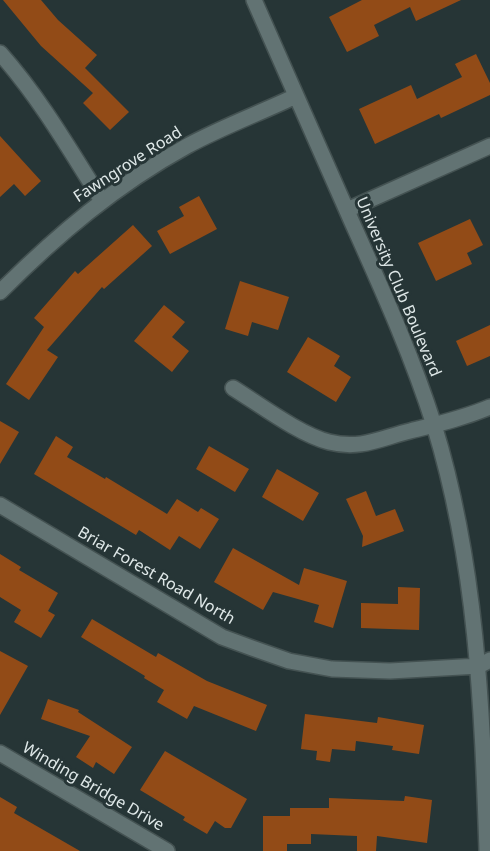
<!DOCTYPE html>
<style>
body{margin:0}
canvas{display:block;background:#263536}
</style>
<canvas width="490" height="851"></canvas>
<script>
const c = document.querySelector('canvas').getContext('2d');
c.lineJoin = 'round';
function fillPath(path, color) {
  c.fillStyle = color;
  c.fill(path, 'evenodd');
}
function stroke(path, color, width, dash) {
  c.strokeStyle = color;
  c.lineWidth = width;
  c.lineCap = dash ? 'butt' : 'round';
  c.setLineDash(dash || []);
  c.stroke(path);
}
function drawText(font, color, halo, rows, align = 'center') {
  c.font = font + ' "Noto Sans",sans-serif';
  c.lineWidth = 6;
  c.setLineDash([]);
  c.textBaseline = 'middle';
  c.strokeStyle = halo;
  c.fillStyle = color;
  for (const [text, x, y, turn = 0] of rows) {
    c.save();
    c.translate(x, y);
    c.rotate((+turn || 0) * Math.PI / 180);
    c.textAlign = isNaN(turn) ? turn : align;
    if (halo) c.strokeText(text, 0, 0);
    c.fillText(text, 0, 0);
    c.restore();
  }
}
fillPath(new Path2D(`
 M3,0h38l17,20 39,35 -12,13 44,44 -19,18 -27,-27 10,-10 -52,-47z
 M362,0h99l-45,21 -6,-14 -36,18 5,11 -32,16 -18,-35z
 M476,54l14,29v12l-49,23 -2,-4 -64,30 -16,-35 52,-24 6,14 45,-22 -7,-13z
 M0,136l41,45 -16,15 -11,-12 -14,13z
 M199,196l18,33 -47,25 -13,-23 27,-15 -5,-9z
 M470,219l13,26 -16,8 5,11 -36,17 -18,-38z
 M133,225l19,21 -48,43 -2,-2 -55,63 11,7 -29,43 -23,-16 38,-57 -10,-9 41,-47 3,3z
 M240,281l49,16 -11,33 -26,-8 -4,14 -23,-7z
 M164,305l21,17 -13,15 17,14 -17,21 -38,-31z
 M490,325v31l-23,10 -11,-25z
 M308,337l32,19 -6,10 17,11 -15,25 -49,-30z
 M0,421l19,11 -19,32z
 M56,436l17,11 -6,10 38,22 1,-2 61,37 10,-15 21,13 3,-4 18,11 -19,30 -21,-13 -9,14 -31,-20 -3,5 -102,-61z
 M209,446l40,23 -14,23 -39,-23z
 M277,469l42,24 -16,28 -41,-24z
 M366,491l10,25 19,-7 9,22 -42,16 1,-11 -17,-37z
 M233,548l66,37 5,-17 43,13 -14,47 -19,-6 5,-17 -46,-13 -10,18 -49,-28z
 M0,554l21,13 -2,3 39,23 -10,18 7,4 -14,23 -27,-16 7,-12 -21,-13z
 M398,587l22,1 -1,42 -58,-2v-25l37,1z
 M92,619l64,38 2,-4 49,28 60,24 -11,26 -62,-25 -7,13 -30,-17 7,-12 -20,-12 1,-2 -64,-39z
 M0,651l28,15 -28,49z
 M48,699l31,11 -1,2 54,35 -18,27 -18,-12 -3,6 -17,-11 14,-21 -49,-17z
 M305,714l72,9 1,-6 46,8 -5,29 -27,-4 1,-4 -37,-5 -1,10 -23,-2 -2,13 -14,-2 1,-9 -16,-2z
 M165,751l82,48 -16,29h-6l-10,-7 -8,13 -24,-14 2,-3 -45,-27z
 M405,796l27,4 -5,43 -50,-7 -1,15h-19v-15l-46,-2v10h-24v7h-24v-35h27v-8h39v-10l75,3z
 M0,797l17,10 -3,6 66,38h-80z`), '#924b17');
const minor = new Path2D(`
 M254,0c32,74 65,147 97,220 30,67 61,135 83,205 43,139 48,282 53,426
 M0,53c40,45 70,97 102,148
 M347,210l143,-64
 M0,292c57,-57 116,-107 187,-146 35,-19 73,-33 109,-50
 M233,388c26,16 67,47 96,54 32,8 52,-4 81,-11 28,-7 54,-13 80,-24
 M0,505l222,132 30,11 37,13 43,8 58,2 89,-5 11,-6
 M0,753l167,98`);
stroke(minor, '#445252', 18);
stroke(minor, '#627373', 15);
drawText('16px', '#dfe8e8', '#263536', [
 ["Fawngrove Road",128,165,-33],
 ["University Club Boulevard",398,287,67],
 ["Briar Forest Road North",156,576,30],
 ["Winding Bridge Drive",93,787,30]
]);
</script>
